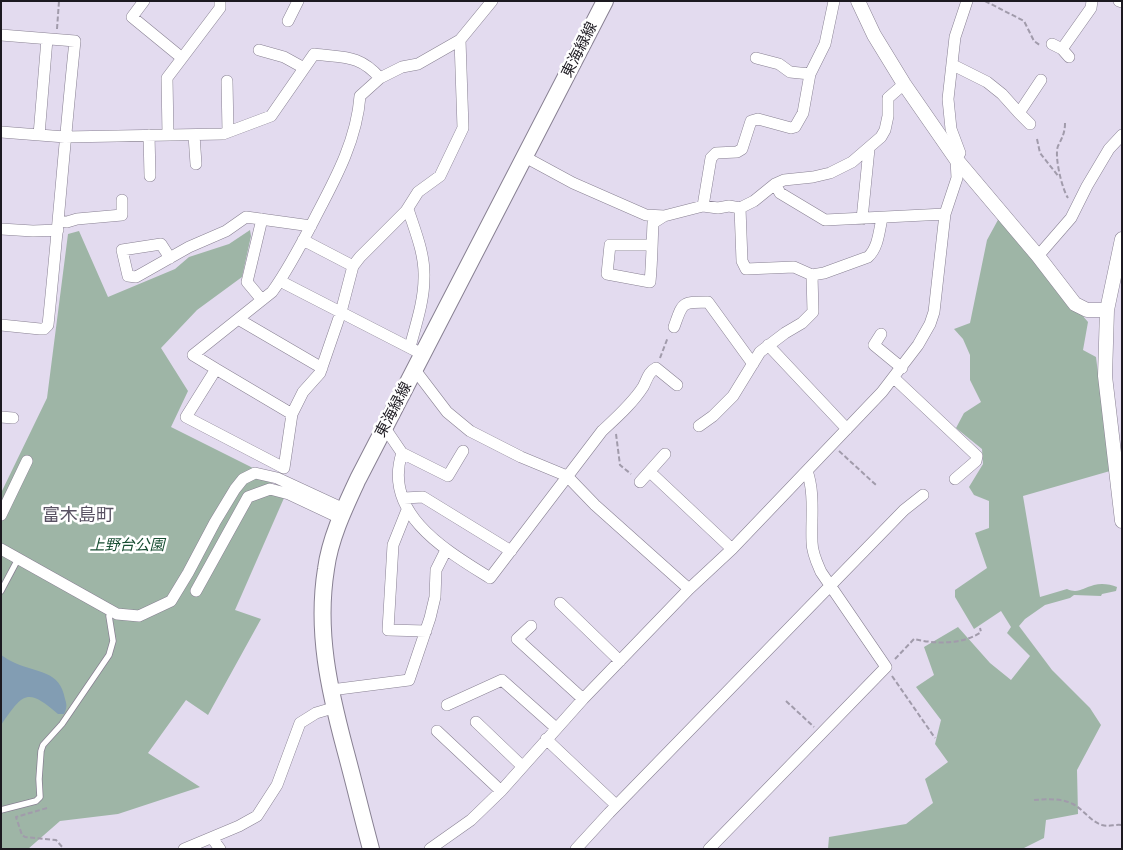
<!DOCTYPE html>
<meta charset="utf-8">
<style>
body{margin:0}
#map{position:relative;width:1123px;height:850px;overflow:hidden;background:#e3dbef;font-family:"Times New Roman",serif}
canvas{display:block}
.frame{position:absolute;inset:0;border:2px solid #1c1920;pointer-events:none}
</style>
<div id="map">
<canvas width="1123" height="850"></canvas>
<div class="frame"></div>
</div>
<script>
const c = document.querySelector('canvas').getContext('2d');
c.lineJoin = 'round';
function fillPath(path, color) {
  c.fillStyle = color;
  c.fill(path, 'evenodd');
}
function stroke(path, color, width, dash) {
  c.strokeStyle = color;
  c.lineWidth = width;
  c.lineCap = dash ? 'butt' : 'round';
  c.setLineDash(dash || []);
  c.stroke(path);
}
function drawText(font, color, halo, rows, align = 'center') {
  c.font = font + ' "Times New Roman","Noto Sans JP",serif';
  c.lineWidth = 5;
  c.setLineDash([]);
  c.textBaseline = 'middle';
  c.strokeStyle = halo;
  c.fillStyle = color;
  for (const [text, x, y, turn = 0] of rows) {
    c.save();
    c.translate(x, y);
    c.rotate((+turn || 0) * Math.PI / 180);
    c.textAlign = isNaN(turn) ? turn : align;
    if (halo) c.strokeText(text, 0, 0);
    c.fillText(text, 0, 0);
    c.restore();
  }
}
fillPath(new Path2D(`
 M999,218l89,104 -5,28 13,7 14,114 -87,25 17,101 27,-8c11,5 16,-1 27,-4 7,-2 16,-1 23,2l-1,4 -14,3 -1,2 -27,-1 -4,3 -25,7 -20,14 -6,7 33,44 38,38 11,17 -24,45 1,44 -32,6 -2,18 -22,11h-194l1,-12 77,-13 27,-21 -8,-24 23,-17 -13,-18 6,-24 -25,-33 18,-12 -10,-28 34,-20 32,36 21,17 19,-24 -23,-23 4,-6 -10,-16 -27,18 -19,-32v-7l32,-22 -12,-35 14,-5v-27l-15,-6 -5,-8 14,-23 -1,-15 -26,-21 8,-15 17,-11 -11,-22v-25l-7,-16 -9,-10 16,-6 17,-83z
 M250,230l1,6 -9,41 -45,33 -36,38 27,43 -17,36 92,46 21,25 -49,112 26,9 -53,96 -22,-15 -38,53 52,34 -82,27 -58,7 -32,28h-27v-356l46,-95 21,-164 11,-3 29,66 67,-28 14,-12 40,-13z`), '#9eb5a6');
fillPath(new Path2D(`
 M1,655c5,3 9,6 14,8 22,10 45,7 50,36 2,6 2,9 -1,15h-6c-31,-27 -35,-21 -57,11z`), '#829db3');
const service = new Path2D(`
 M1,591l17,-32
 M1,810l35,-9 4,-4 -1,-18 2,-28 2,-6 19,-21 47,-69 4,-14 -4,-25 2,-5`);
const minor = new Path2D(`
 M144,1l-12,16 50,41
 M1119,1l3,1
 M288,21l10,-20
 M1,35l74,6c-10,94 -17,189 -27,284l-4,4h-4l-39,-4
 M460,40l3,88 -23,48 -22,16 -12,19 -46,46 -7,9 -12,46 -21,61 -17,19 -11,22 -8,54 -98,-51 30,-48 -23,-14 79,-63c18,-25 32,-53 46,-80 19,-36 39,-74 42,-116l20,-18 22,-11 16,-3 42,-24 32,-39
 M1052,44l10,5 7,8
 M1062,49l29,-41 1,-7
 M259,50l25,7 20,11
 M756,58l23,6 11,8 20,2
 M953,65l34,17 15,12 17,19 22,-33
 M227,81l1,51
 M1019,113l11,11
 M1,132l64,5 158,-3 48,-18 43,-62c30,4 45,0 66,24
 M39,135l8,-96
 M149,135l1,41
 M168,135l-1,-57 53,-70v-7
 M194,135l2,29
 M525,157l48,26 73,32 18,1 39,-10 15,2 11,-2 11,2 14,-7 21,-17 9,-4 29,-3 17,-4 22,-11 29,-25 4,-7 3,-14v-18l16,-14
 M775,184l5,9 45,27 120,-6
 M703,206l8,-48 5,-5 21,-1 5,-3 9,-28 7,-2 33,9 4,-1 8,-14 7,-39 15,-30 9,-43
 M740,208l2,53 4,8 48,-2 18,8 12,-2 44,-16c10,-9 11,-25 14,-39
 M408,209c7,22 17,45 16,69 0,23 -8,46 -14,69
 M262,219l-15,63 15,18
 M862,219l7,-70
 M59,221l8,1 10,-3 45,-4v-15
 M1,229l32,2 25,-1
 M303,240l50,26
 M652,245h-42l-3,29 43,8c2,-20 2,-39 3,-59l11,-7
 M1038,256l33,-38 16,-32 22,-37 13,-14
 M170,258l-9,-14 -39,6 6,26 8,1 53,-30 37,-16 20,-14 65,9
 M280,281l142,73
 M238,319l84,49
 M674,327c9,-25 7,-25 34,-25l45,62
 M881,334l-7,11 28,23
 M768,345l79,84
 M216,369l76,45
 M415,370l32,42 23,19 51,26 46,19 28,29 94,84
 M894,378l83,78 -1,5 -21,18
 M1,417l12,1
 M699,426l14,-10 20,-20 27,-44 25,-19 17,-10 11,-11 -1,-37
 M385,428l17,25 46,23 15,-25
 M402,453c-20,61 45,98 88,125l112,-147c14,-13 30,-27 41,-44 4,-7 5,-15 13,-19l21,17
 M650,472l82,77
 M640,482l25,-28
 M404,498l19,-1 88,54
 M407,510l-14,35 -5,85 38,1
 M1,515l26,-54
 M1,549l116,65 22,2 32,-15 17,-28 27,-51 20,-33 8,-10 12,-6 22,5 67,31
 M196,591l52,-94 22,-8 19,5 51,24
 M560,603l60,58
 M531,626l-14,13 66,60
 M331,690l78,-10 21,-62 5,-21 1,-27 10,-20
 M447,705l55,-25 54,48
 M476,722l46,44
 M437,731l64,60
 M546,739l70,66
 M212,838l8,11
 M184,849l55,-23 18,-10 20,-31 23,-62 16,-10 17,-5
 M430,849l41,-29 30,-29 82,-92 106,-110 43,-40 150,-157 36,-47 12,-21 4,-12 11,-98 12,-36 -1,-19 4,-6 -9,-24 -3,-30 7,-62 12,-36
 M576,849l33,-36 295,-303 19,-15
 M709,849l177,-182 -65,-95c-4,-9 -9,-19 -9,-30 -1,-23 3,-49 -5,-71`);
const tertiary = new Path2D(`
 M858,1l16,34 30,49 52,75 82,97 37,48 12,6h20
 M1122,239l-15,71 -2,66 17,145`);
const secondary = new Path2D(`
 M371,849c-9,-33 -17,-67 -26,-100 -16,-60 -29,-118 -19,-180 4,-31 19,-62 32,-90l247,-478`);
stroke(service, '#888092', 7);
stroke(minor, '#888092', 12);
stroke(tertiary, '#888092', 15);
stroke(secondary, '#888092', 18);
stroke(new Path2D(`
 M985,1l39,20 10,20 7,5
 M57,29l2,-28
 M1065,123c0,10 -3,15 -7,23 -4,10 4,43 10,52
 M1037,139l3,14 19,24
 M660,358l8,-21
 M616,434l4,31 11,9
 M839,451l37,34
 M895,659l19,-20c21,5 49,6 67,-7l-1,-4
 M892,676l43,62
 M786,701l28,26
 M1034,800c13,-1 27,-2 39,4 11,6 17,17 29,21 7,2 13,-1 20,0
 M47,808l-31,9 6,18 3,2 31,3 8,9`), '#a19bab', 2, [5, 2.5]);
stroke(service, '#fff', 5.5);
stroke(minor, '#fff', 11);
stroke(tertiary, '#fff', 14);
stroke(secondary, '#fff', 16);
drawText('15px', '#1c1920', '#fff', [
 ["東海緑線",580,50,-63],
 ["東海緑線",394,410,-62]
]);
drawText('italic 15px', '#184e33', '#fff', [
 ["上野台公園",127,546]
]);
drawText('18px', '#595263', '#fff', [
 ["富木島町",78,516]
]);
</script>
